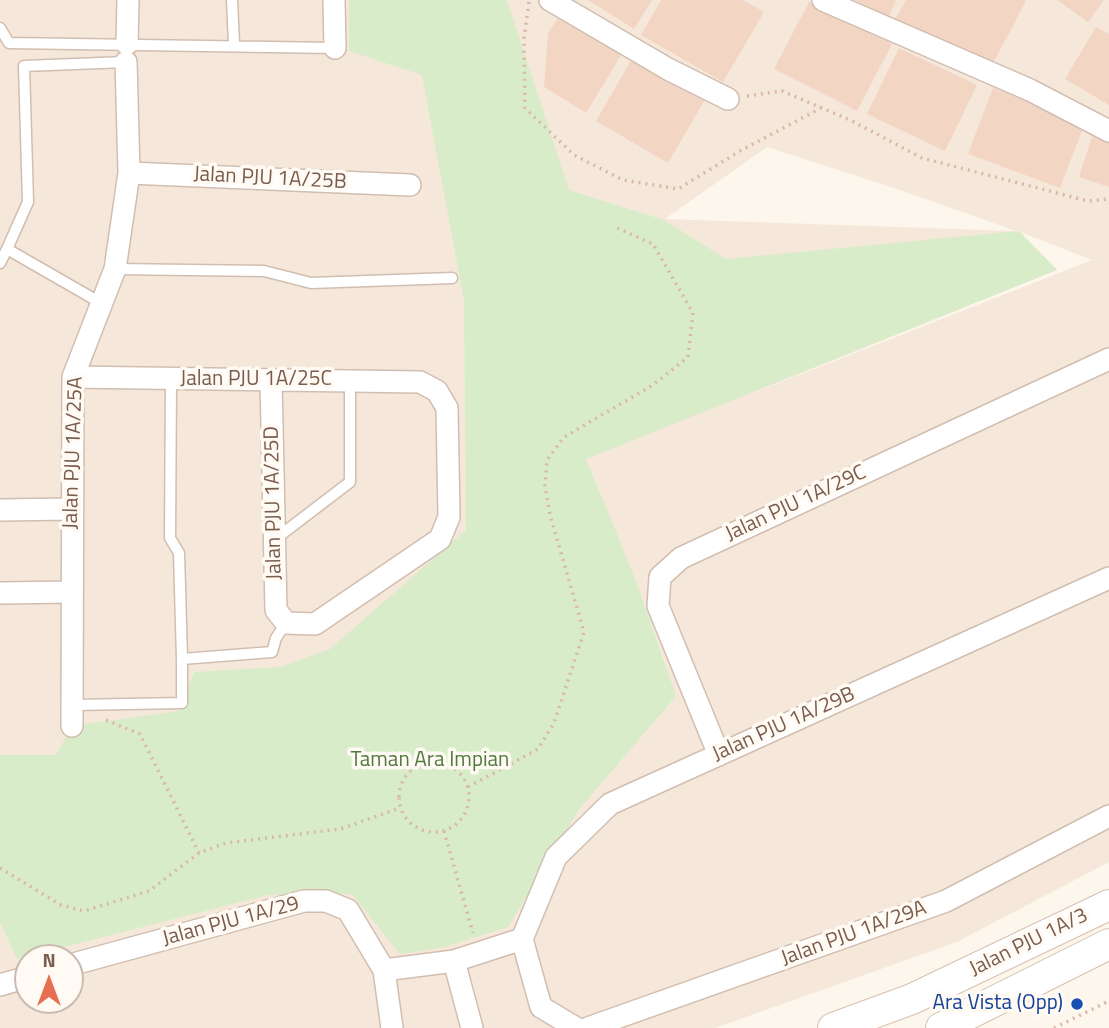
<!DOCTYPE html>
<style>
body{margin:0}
#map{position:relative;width:1109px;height:1028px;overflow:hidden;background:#fdf6ec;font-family:"Titillium Web",sans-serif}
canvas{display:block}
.north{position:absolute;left:14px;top:944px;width:70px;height:70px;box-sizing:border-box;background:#fffaf3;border:2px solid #cabbb1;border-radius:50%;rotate:0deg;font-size:19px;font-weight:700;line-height:28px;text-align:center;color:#7a5c4d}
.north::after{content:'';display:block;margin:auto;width:24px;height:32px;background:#e76f51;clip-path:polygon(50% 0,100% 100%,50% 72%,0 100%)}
</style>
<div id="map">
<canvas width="1109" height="1028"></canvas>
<div class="north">N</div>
</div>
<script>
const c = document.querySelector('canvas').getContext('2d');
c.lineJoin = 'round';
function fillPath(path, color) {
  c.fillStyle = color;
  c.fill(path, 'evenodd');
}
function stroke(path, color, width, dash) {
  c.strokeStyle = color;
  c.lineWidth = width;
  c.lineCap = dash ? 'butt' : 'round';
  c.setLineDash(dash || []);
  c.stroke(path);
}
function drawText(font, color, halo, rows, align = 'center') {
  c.font = font + ' "Titillium Web",sans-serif';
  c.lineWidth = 7;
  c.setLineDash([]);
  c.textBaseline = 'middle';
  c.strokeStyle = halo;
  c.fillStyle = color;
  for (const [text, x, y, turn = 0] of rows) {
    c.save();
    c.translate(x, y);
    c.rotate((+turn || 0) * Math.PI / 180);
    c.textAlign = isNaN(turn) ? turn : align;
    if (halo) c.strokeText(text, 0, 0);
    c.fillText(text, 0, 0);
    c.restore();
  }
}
fillPath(new Path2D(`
 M0,0h1109v862l-152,80 -242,86h-715zM767,147l133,43 116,41 -351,-12zM1020,232l72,28 -352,138 317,-128zM597,489l40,94 30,86zM28,958h42v42h-42z`), '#f5e8da');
fillPath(new Path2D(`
 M349,0h158l62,190 95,30 62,39 293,-28 38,39 -471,189 51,124 39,113 -96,112 -72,119 -67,21 -41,6 -48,-60 -84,1 -251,64 -17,-37v-167h56l16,-29 107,-15 15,-39 86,-5 50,-18 136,-119 -2,-229 -42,-226 -73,-24z`), '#d8ecc9');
fillPath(new Path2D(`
 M588,0h64l-18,29z
 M661,0h82l21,12 -41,70 -82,-47z
 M855,0h41l-7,16z
 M906,0h118l2,1 -37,70 -95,-50z
 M1057,0h47l-16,22z
 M809,2l83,42 -35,67 -83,-42z
 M560,15l63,37 -37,61 -42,-26 4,-54z
 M1096,27l13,7v71l-44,-26z
 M899,48l78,37 -32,66 -78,-37z
 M633,57l73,41 -38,65 -72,-42z
 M993,88l92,35 -25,65 -92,-34z
 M1092,137l17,5v45l-30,-10z`), '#f3d5c3');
const lane = new Path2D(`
 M232,0l2,44
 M0,28l9,15 326,5
 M0,263l7,-14
 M115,269l149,2 47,12 141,-5
 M101,303l-94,-54 21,-47 -4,-136 102,-4
 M171,380l-1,158 9,15 3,106
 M274,540l76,-58v-101
 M72,705l110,-2v-44l90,-7 4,-14 10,-15`);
const street = new Path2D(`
 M334,0l1,48
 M550,0l118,69 60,30
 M823,0l207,90 79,41
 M127,44l1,-44
 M129,173l281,12
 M73,377l347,5 17,9 10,17 2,109 -9,22 -125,85 -29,-1 -10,-13 -5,-230
 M0,510l71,-1
 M0,593l72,-1
 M72,726l1,-349 42,-108 14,-96 -3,-111
 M719,755l-61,-149 2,-29 21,-19 428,-199
 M522,939l34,-82 54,-53 499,-226
 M522,939l19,68 35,21
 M454,961l18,67
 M70,965l234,-64h22l22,9 36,60 8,58
 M384,970l70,-9 68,-22
 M0,985l28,-8
 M588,1028l358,-127 163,-85`);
const secondary = new Path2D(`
 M833,1028l79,-29 197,-94
 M941,1028l168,-84`);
stroke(lane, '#d1beb0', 13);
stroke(street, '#d1beb0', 24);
stroke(secondary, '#d6c0b0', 32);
stroke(new Path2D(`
 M529,2l-5,37 1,69 49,47 49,25 55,9 62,-38 81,-43
 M747,96l35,-5 70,30 70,37 166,43 21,-2
 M106,720l34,14 59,119
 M399 797a35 35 0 1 1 70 0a35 35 0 1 1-70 0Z
 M468,787l70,-38 16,-26 30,-91 -34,-117 -5,-29 2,-26 17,-23 89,-52 35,-28 5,-44 -40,-69 -36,-16
 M444,831l29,102
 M0,868l61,37 23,6 65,-20 50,-38 27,-10 114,-14 60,-21
 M1054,1028l55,-27`), '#d9b8a5', 3.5, [2, 5]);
stroke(lane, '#fff', 10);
stroke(street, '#fff', 21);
stroke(secondary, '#fff', 30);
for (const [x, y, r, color] of [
 [1077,1004,7,"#1a4fb4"]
]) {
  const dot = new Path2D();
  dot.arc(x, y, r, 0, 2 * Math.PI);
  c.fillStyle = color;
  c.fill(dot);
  stroke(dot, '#fffaf3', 2.5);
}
drawText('21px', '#7a5c4d', '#fffaf3', [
 ["Jalan PJU 1A/25B",270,179,3],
 ["Jalan PJU 1A/25C",256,380],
 ["Jalan PJU 1A/25A",74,453,-88],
 ["Jalan PJU 1A/25D",274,503,-91],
 ["Jalan PJU 1A/29C",796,504,-25],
 ["Jalan PJU 1A/29B",784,725,-24],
 ["Jalan PJU 1A/29",231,922,-15],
 ["Jalan PJU 1A/29A",854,934,-20],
 ["Jalan PJU 1A/3",1029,943,-26]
]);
drawText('21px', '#537a41', '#fffaf3', [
 ["Taman Ara Impian",430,761]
]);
drawText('21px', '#164399', '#fffaf3', [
 ["Ara Vista (Opp)",1063,1004]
], 'right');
</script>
